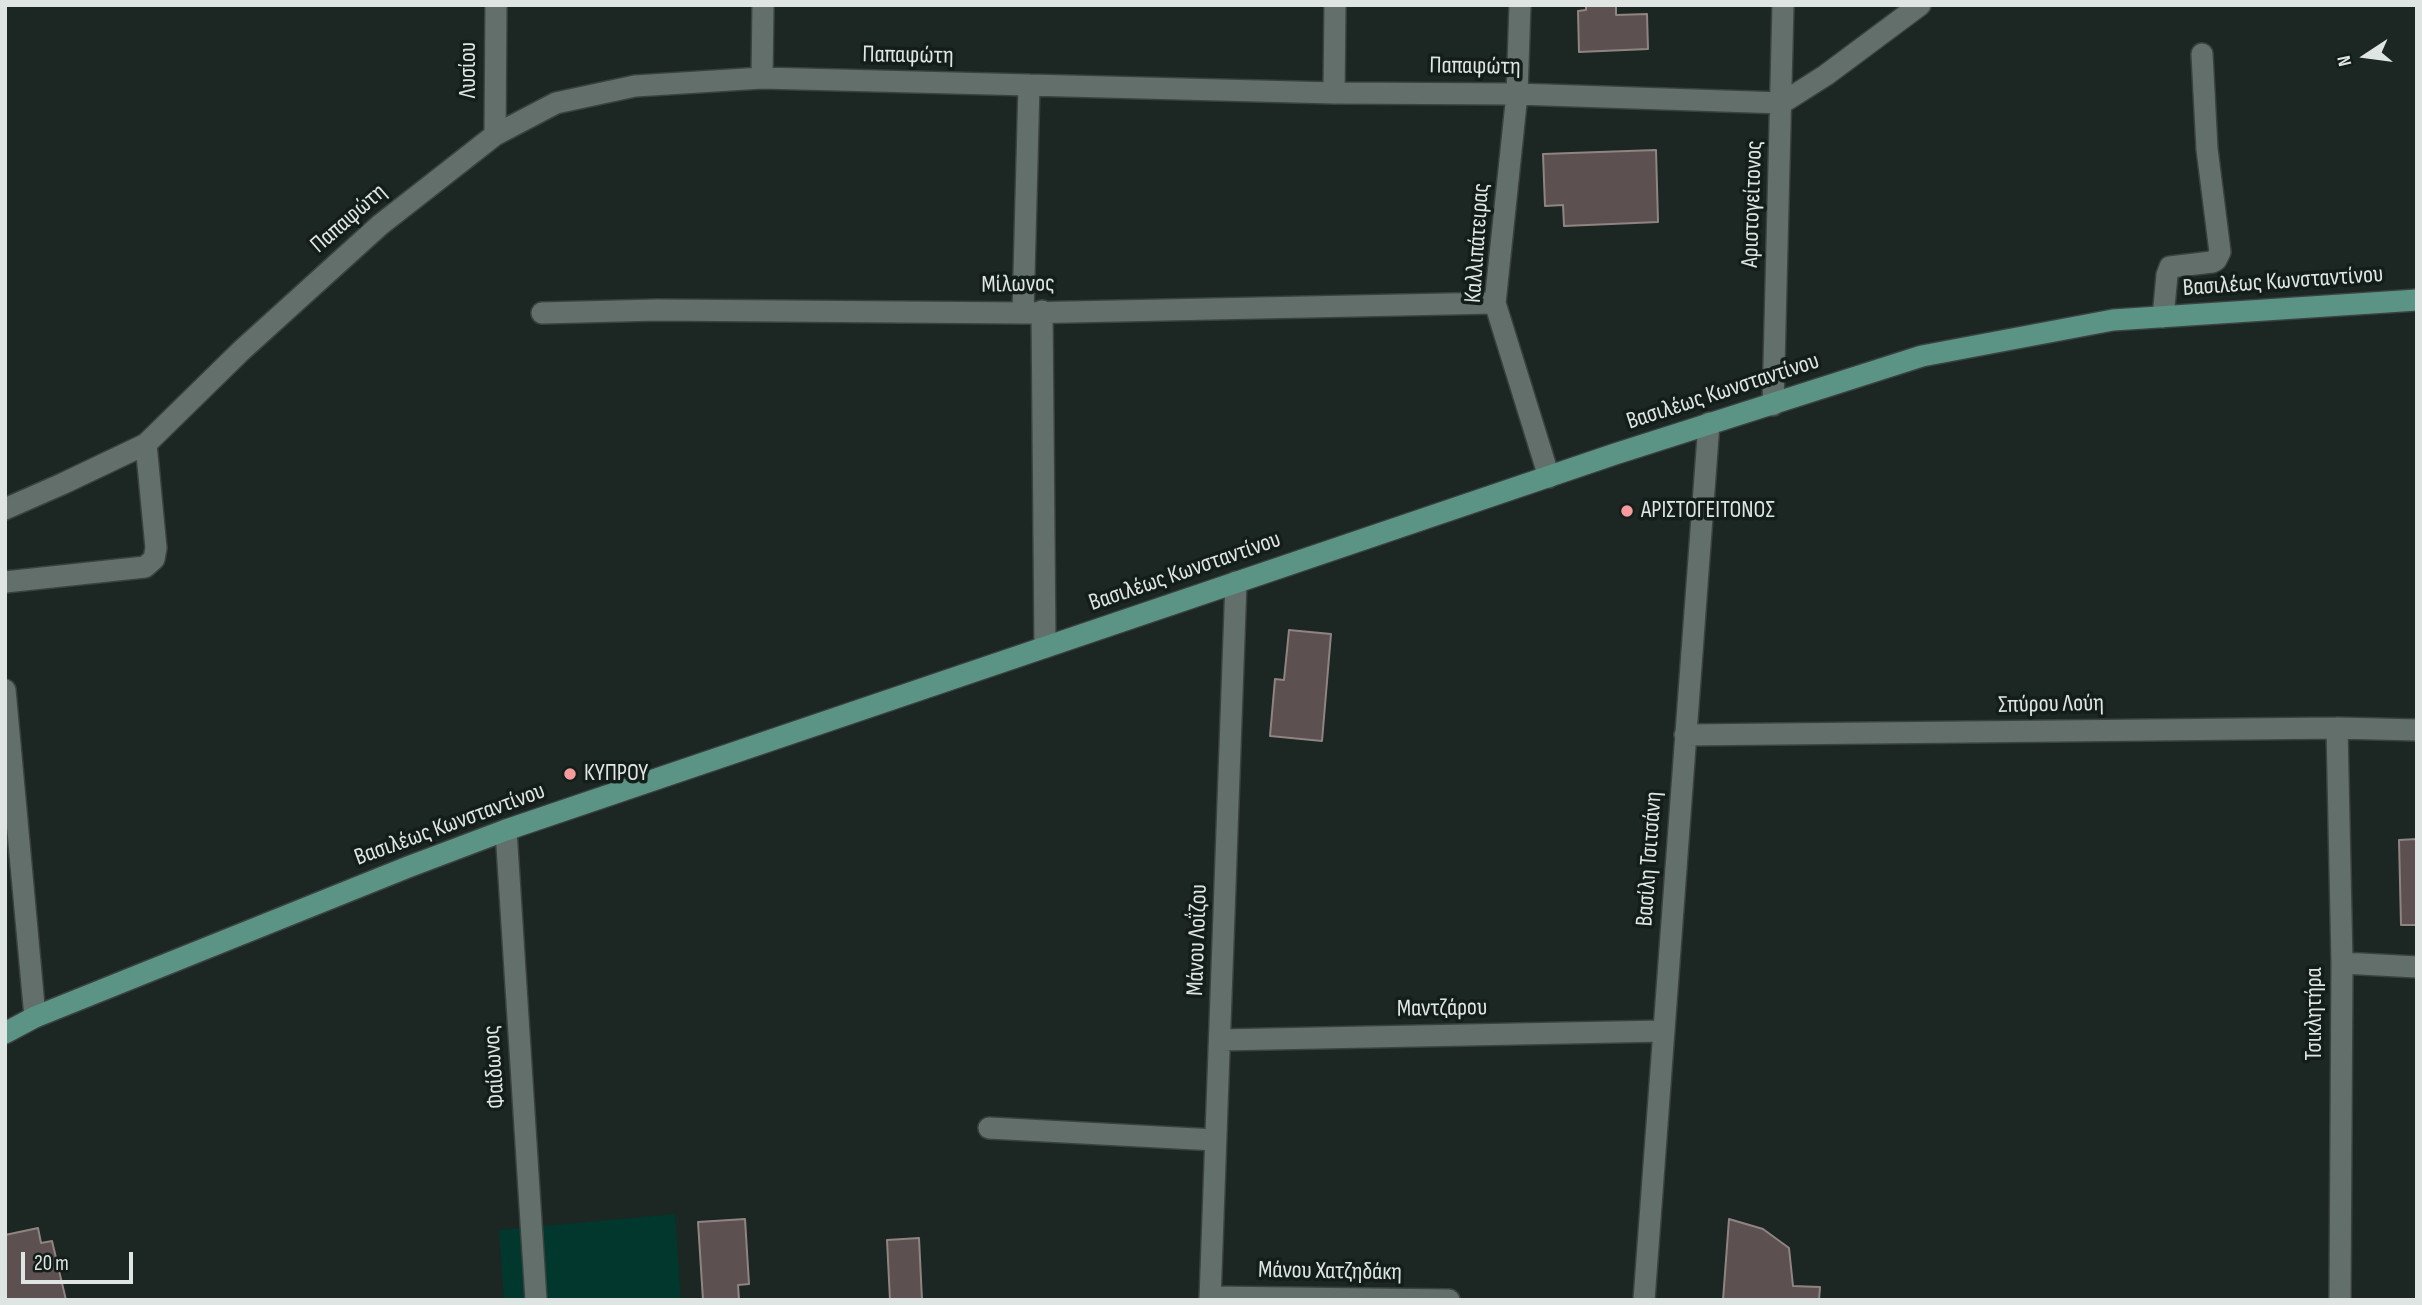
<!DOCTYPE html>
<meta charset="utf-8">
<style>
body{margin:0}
#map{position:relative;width:2422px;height:1305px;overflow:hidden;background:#1c2623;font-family:"Sofia Sans Condensed",sans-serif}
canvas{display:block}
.frame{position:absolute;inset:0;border:7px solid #dfe5e3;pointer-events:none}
.north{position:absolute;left:2331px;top:21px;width:70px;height:70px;-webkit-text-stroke:5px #131d1a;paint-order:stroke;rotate:257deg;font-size:19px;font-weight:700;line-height:28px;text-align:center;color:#dfe5e3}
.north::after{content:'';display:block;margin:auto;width:24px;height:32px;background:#dfe5e3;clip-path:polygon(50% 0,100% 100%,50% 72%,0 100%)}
.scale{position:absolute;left:21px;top:1252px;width:112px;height:32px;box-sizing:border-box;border:4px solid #dfe5e3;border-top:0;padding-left:9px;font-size:21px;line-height:24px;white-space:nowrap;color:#dfe5e3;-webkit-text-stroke:5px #131d1a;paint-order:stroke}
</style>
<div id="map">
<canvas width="2422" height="1305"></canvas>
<div class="frame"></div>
<div class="north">N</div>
<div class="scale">20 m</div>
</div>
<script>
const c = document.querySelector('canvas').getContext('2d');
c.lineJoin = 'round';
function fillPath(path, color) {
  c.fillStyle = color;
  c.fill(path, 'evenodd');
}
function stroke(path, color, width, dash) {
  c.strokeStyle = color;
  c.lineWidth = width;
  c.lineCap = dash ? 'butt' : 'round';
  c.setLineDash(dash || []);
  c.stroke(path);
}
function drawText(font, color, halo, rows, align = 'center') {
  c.font = font + ' "Sofia Sans Condensed",sans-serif';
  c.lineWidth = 7;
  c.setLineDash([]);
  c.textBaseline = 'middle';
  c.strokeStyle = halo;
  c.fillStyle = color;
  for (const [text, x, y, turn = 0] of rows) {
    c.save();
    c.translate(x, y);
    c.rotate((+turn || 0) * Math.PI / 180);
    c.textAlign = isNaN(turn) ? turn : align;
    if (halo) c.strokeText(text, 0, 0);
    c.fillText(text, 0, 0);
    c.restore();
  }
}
fillPath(new Path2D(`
 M675,1214l6,86h-177l-5,-70z`), '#01372c');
const building = new Path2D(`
 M1586,5h30v10l31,-1 1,35 -69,3 -1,-41 8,-1z
 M1656,150l2,72 -94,4 -1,-21 -18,1 -2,-52z
 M1289,630l42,4 -9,107 -52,-5 5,-57 9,1z
 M2417,839v86h-16l-2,-85z
 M745,1219l4,65 -11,1 1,15h-36l-5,-78z
 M1729,1219l34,10 26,19 4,38 27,1 -1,13h-96z
 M38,1228l3,15 11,-2 14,59h-61v-65z
 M919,1238l3,62h-32l-3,-60z`);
fillPath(building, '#5c5150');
stroke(building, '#908483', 2);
const minor = new Path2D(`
 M1520,5l-3,89 -22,209 54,174
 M762,78l1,-73
 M1334,93l1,-88
 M495,135l1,-130
 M1042,311l3,336
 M542,313l115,-3 366,3 472,-10
 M1023,313l6,-228
 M2163,317l4,-42 3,-8 42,-5 4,-2 4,-8 -13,-103 -5,-95
 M1773,405l10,-400
 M5,509l57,-25 84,-40 96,-94 138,-125 115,-90 61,-32 79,-17 127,-8 572,15 183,1 265,9 44,-28 94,-70
 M5,582l140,-15 9,-8 2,-11 -10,-104
 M5,690l30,327
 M2337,728l5,235 -2,337
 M1685,735l652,-7 80,2
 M506,830l30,470
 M2342,963l75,4
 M1220,1040l444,-9
 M989,1128l226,12
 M1210,1297l239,3
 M1210,1300l26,-718
 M1644,1300l65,-877`);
const major = new Path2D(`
 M5,1033l30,-16 373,-150 98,-37 1109,-376 307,-98 191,-36 304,-20`);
stroke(minor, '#3a4240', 24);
stroke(major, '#3a4240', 24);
stroke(minor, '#636f6b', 21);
stroke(major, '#5b9485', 21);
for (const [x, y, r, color] of [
 [1627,511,7,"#f59b9c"],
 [570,774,7,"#f59b9c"]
]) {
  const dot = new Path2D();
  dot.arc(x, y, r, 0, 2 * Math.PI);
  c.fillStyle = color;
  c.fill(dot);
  stroke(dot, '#131d1a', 2.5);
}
drawText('24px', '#dfe5e3', '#131d1a', [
 ["Παπαφώτη",908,56,1],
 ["Παπαφώτη",1475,67,1],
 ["Λυσίου",469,70,-90],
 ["Αριστογείτονος",1753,204,-88],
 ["Παπαφώτη",349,219,-41],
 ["Καλλιπάτειρας",1478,243,-86],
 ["Βασιλέως Κωνσταντίνου",2283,282,-4],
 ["Μίλωνος",1018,285,-1],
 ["Βασιλέως Κωνσταντίνου",1723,392,-18],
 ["Βασιλέως Κωνσταντίνου",1185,572,-19],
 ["Σπύρου Λούη",2051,705,-1],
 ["Βασιλέως Κωνσταντίνου",450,825,-20],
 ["Βασίλη Τσιτσάνη",1650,859,-86],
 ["Μάνου Λοΐζου",1198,940,-88],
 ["Μαντζάρου",1442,1009,-1],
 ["Τσικλητήρα",2315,1014,-90],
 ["Φαίδωνος",495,1067,-94],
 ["Μάνου Χατζηδάκη",1330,1272,1]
]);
drawText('24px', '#dfe5e3', '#131d1a', [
 ["ΑΡΙΣΤΟΓΕΙΤΟΝΟΣ",1641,511],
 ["ΚΥΠΡΟΥ",584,774]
], 'left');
</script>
